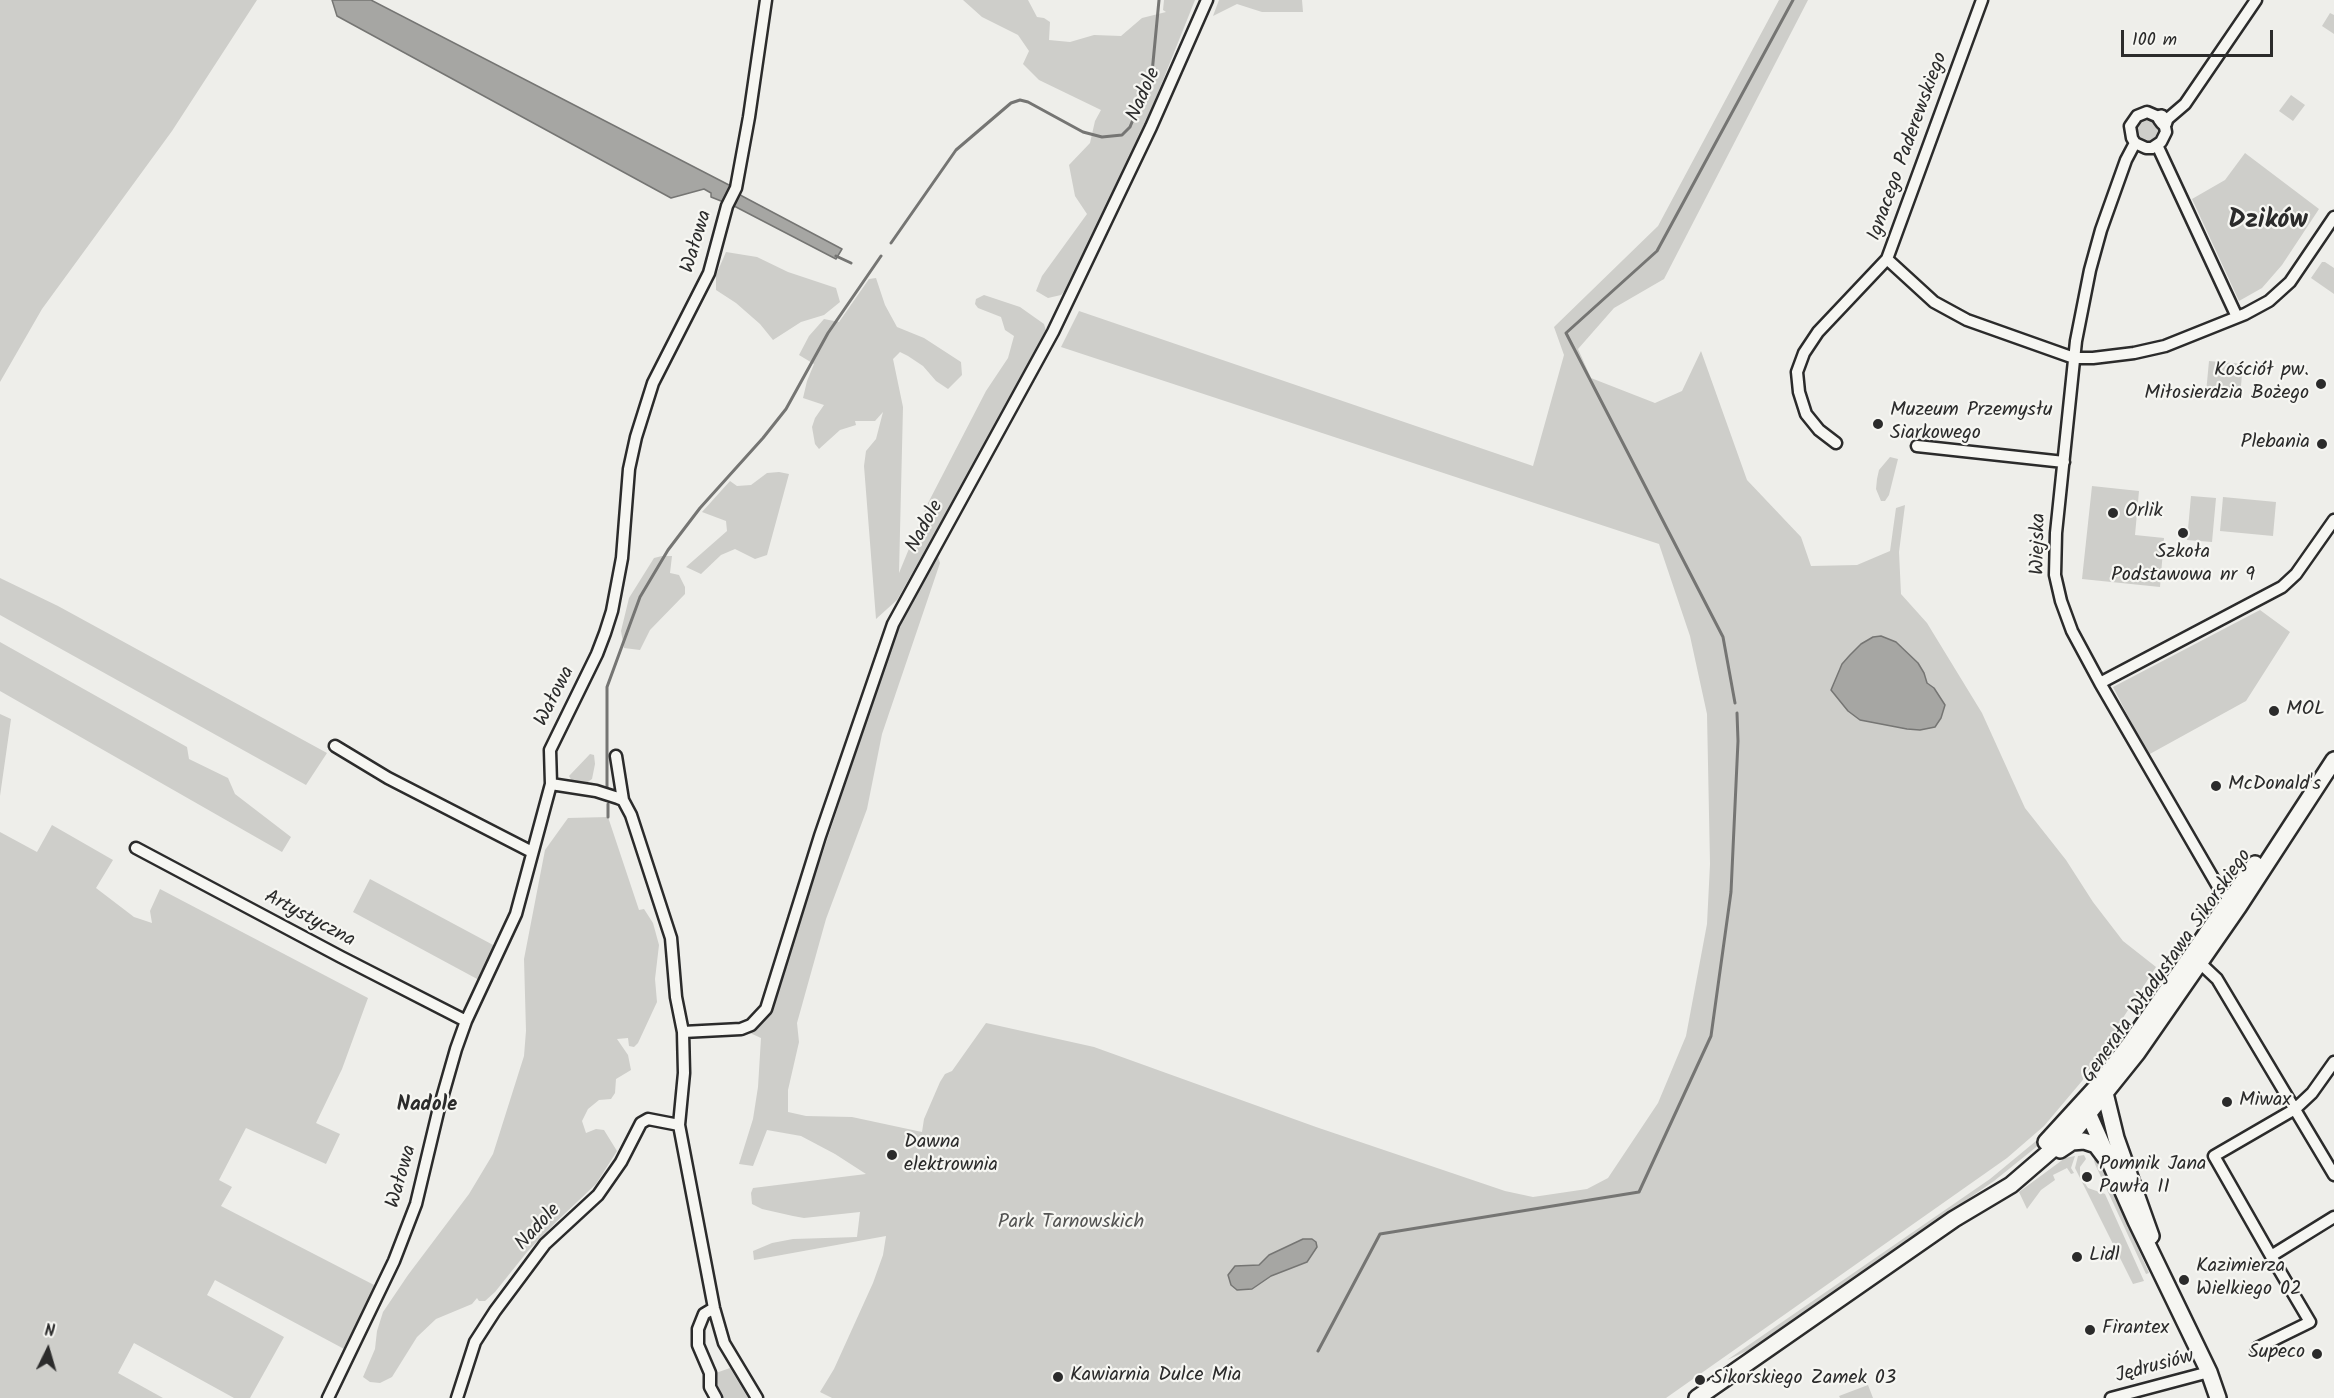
<!DOCTYPE html>
<meta charset="utf-8">
<style>
body{margin:0}
#map{position:relative;width:2334px;height:1398px;overflow:hidden;background:#eeeeea;font-family:Kalam,sans-serif}
canvas{display:block}
.north{position:absolute;left:18px;top:1320px;width:60px;height:60px;-webkit-text-stroke:4px #f6f6f2;paint-order:stroke;rotate:5deg;font-size:16px;font-weight:700;line-height:24px;text-align:center;color:#2b2b2b}
.north::after{content:'';display:block;margin:auto;width:21px;height:27px;background:#2b2b2b;clip-path:polygon(50% 0,100% 100%,50% 72%,0 100%)}
.scale{position:absolute;left:2121px;top:30px;width:152px;height:27px;box-sizing:border-box;border:3px solid #2b2b2b;border-top:0;padding-left:8px;font-size:18px;line-height:21px;white-space:nowrap;color:#2b2b2b;-webkit-text-stroke:4px #f6f6f2;paint-order:stroke}
</style>
<div id="map">
<canvas width="2334" height="1398"></canvas>
<div class="north">N</div>
<div class="scale">100 m</div>
</div>
<script>
const ctx = document.querySelector('canvas').getContext('2d');
ctx.lineJoin = 'round';
function paint(path, color) { ctx.fillStyle = color; ctx.fill(path, 'evenodd'); }
const shape = rows => new Path2D(rows.map(r => 'M' + r).join(''));
function strokePath(path, color, width, dash) { ctx.strokeStyle = color; ctx.lineWidth = width; ctx.lineCap = dash ? 'butt' : 'round'; ctx.setLineDash(dash || []); ctx.stroke(path); }
function write(font, color, halo, rows, align = 'center') {
  ctx.font = font + ' Kalam,sans-serif'; ctx.lineWidth = 4.5; ctx.setLineDash([]); ctx.textBaseline = 'middle'; ctx.strokeStyle = halo; ctx.fillStyle = color; for (const [text, x, y, turn = 0] of rows) {
    ctx.save(); ctx.translate(x, y); ctx.rotate((+turn || 0) * Math.PI / 180); ctx.textAlign = isNaN(turn) ? turn : align; if (halo) ctx.strokeText(text, 0, 0); ctx.fillText(text, 0, 0); ctx.restore();
  }
}
const green = shape([
 [0,0,257,0,172,131,42,309,0,382],
 [963,0,1028,0,1037,17,1044,18,1050,22,1049,40,1070,42,1094,35,1121,36,1142,18,1166,12,1163,10,1164,0,1195,0,1141,135,1073,282,1061,295,1048,298,1036,291,1042,276,1087,214,1075,196,1069,165,1090,143,1095,121,1101,110,1039,80,1023,64,1029,51,1018,35,982,17],
 [1219,0,1302,0,1303,12,1262,12,1237,4,1213,16],
 [1779,0,1808,0,1664,279,1614,308,1578,349,1591,378,1655,403,1682,391,1701,351,1747,480,1801,537,1811,566,1857,565,1890,551,1896,508,1905,505,1899,552,1901,594,1927,623,1982,713,2025,808,2066,860,2093,902,2123,941,2156,967,2082,1081,2044,1126,2007,1158,1666,1398,832,1398,820,1392,834,1369,873,1283,883,1255,886,1236,754,1260,753,1251,772,1243,793,1239,857,1237,860,1212,804,1218,793,1216,762,1209,752,1204,751,1193,753,1188,866,1174,835,1154,801,1136,767,1130,753,1166,739,1164,753,1119,758,1087,761,1038,750,1033,764,1019,778,987,870,711,890,642,897,624,932,562,938,557,940,563,882,734,867,809,826,919,797,1023,799,1042,788,1090,788,1112,806,1116,852,1117,922,1132,924,1119,940,1082,945,1074,952,1071,986,1023,1094,1047,1316,1127,1505,1191,1533,1197,1587,1189,1608,1178,1658,1103,1686,1036,1707,924,1710,864,1707,714,1690,636,1659,544,1061,347,1079,311,1533,466,1564,355,1554,327,1658,226],
 [1873,637,1902,647,1918,663,1924,673,1927,683,1934,688,1935,727,1920,730,1907,729,1860,720,1831,690,1842,664,1861,644],
 [2330,13,2334,15,2334,34,2322,26],
 [2291,95,2305,105,2293,121,2279,111],
 '2135 130a12 12 0 1 1 24 0a12 12 0 1 1-24 0Z',
 [2245,153,2319,209,2282,265,2262,288,2239,301,2192,199,2225,180],
 [726,252,757,257,788,272,836,288,840,302,824,315,801,322,773,340,760,324,736,303,716,290,716,275],
 [2322,262,2325,262,2334,268,2334,294,2311,278],
 [876,278,885,305,897,327,924,338,961,362,962,375,948,389,936,381,923,366,908,356,900,352,893,359,903,407,899,573,927,505,986,391,1008,358,1014,336,1005,330,1001,317,978,308,975,304,976,299,984,295,1020,307,1044,324,1047,334,897,600,876,619,864,466,866,451,876,439,883,412,875,421,855,421,856,425,840,430,819,449,815,444,812,427,815,418,824,405,803,398,807,381,814,364,799,355,809,336,824,319,839,322,869,279],
 [2209,361,2243,364,2240,396,2206,393],
 [1890,457,1898,459,1889,495,1885,501,1881,501,1876,489,1877,479,1879,470],
 [779,472,789,474,767,555,755,559,735,549,721,555,701,574,686,567,727,531,726,521,702,512,730,481,737,486,751,485,767,473],
 [2092,486,2139,491,2135,535,2164,538,2160,587,2082,579],
 [2191,496,2216,498,2212,542,2187,540],
 [2223,497,2276,502,2273,536,2220,531],
 [662,556,672,556,670,573,679,575,685,587,685,594,650,630,640,650,624,648,621,631,629,598,654,558],
 [0,578,58,606,327,753,306,785,0,615],
 [2260,610,2290,632,2246,701,2148,755,2113,687],
 [0,642,187,747,189,759,228,778,235,794,291,837,282,852,0,691],
 [0,714,11,719,0,796],
 [590,754,594,755,595,764,592,779,585,784,572,781,569,776],
 [608,817,639,910,644,909,653,923,659,945,655,979,657,1002,638,1043,634,1047,629,1046,628,1038,617,1039,628,1055,631,1070,616,1079,615,1093,611,1099,599,1100,588,1109,582,1121,586,1133,596,1129,604,1130,617,1151,596,1184,557,1221,527,1252,495,1292,485,1301,479,1301,477,1298,472,1304,436,1319,417,1337,392,1377,380,1383,370,1382,363,1377,375,1349,377,1331,383,1312,408,1275,469,1194,493,1154,524,1056,526,1031,524,959,545,850,568,818],
 [52,825,113,860,96,888,134,917,152,923,150,911,160,889,368,998,342,1069,316,1123,340,1134,326,1164,246,1128,219,1180,232,1187,221,1206,376,1286,346,1350,215,1280,207,1295,284,1337,250,1398,234,1398,134,1343,118,1373,163,1398,0,1398,0,832,37,852],
 [370,879,495,946,479,980,353,912],
 [2042,1136,2045,1138,2035,1148,1994,1181,1749,1350,1727,1360,1990,1179],
 [2084,1155,2086,1159,2080,1167,2080,1176,2088,1188,2105,1194,2144,1281,2133,1284,2075,1168,2078,1156],
 [2098,1155,2123,1206,2131,1233,2149,1273,2146,1274,2095,1164,2094,1160],
 [2075,1156,2071,1168,2074,1173,2071,1174,2067,1168,2053,1175,2055,1180,2041,1190,2027,1209,2019,1192,2065,1158],
 [730,1368,748,1398,722,1398,713,1374],
 [1868,1385,1873,1398,1840,1398,1839,1396]
]);
const water = shape([
 [332,0,371,0,729,185,742,196,842,249,836,259,736,207,711,197,711,193,704,189,671,198,337,16,332,0],
 [1881,636,1896,642,1918,663,1924,673,1927,683,1934,688,1945,705,1941,718,1935,727,1920,730,1907,729,1860,720,1848,711,1831,690,1842,664,1850,655,1861,644,1873,637,1881,636],
 [1303,1239,1312,1239,1316,1242,1317,1247,1307,1262,1271,1276,1252,1289,1237,1290,1231,1285,1228,1275,1235,1266,1259,1265,1269,1255,1303,1239]
]);
const stream = shape([
 [891,243,956,150,1011,103,1020,100,1028,102,1083,132,1102,137,1122,135,1130,127,1152,73,1159,0],
 [836,256,851,263],
 [1735,703,1723,637,1566,333,1657,251,1793,0],
 [607,787,607,687,640,597,668,550,700,508,763,438,786,409,828,333,881,256],
 [608,804,608,817],
 [1318,1351,1380,1234,1639,1192,1711,1036,1731,892,1738,741,1737,713]
]);
const street = shape([
 [2161,118,2147,112,2137,116,2130,126,2132,138,2135,143,2146,148,2152,148,2161,142,2166,132,2164,122,2185,104,2256,0],
 [2135,143,2126,160,2101,230,2090,270,2076,341,2056,533,2055,575,2061,601,2072,631,2100,683,2220,890,2234,902],
 [2157,145,2237,317],
 [1887,259,1934,302,1967,320,2074,358,2093,358,2134,353,2165,346,2245,314,2269,301,2290,282,2334,217],
 [1836,443,1819,430,1806,414,1799,392,1797,372,1804,353,1818,332,1887,259,1982,0],
 [1917,446,2064,462],
 [2100,683,2282,587,2296,574,2334,520],
 [335,746,388,778,532,852],
 [616,756,623,800],
 [551,784,596,791,618,798,623,800,631,815,671,938,676,997,683,1032,684,1073,679,1125,714,1308,724,1343,757,1398],
 [136,848,341,957,466,1021],
 [2199,962,2217,979,2334,1175],
 [683,1032,741,1029,751,1025,766,1009,820,836,893,624,1053,332,1151,127,1207,0],
 [2334,1062,2312,1093,2295,1109,2214,1156,2271,1256,2334,1217],
 [714,1308,704,1314,698,1329,698,1345,710,1373,710,1387,716,1398],
 [2257,1348,2310,1322,2271,1256],
 [328,1398,394,1261,416,1204,438,1112,456,1049,466,1021,516,914,551,784,550,750,597,654,605,633,612,611,622,558,629,469,636,437,653,383,709,273,727,206,736,188,749,117,766,0],
 [457,1398,475,1342,495,1311,545,1244,598,1195,621,1162,641,1123,648,1119,679,1125],
 [2111,1398,2209,1372]
]);
const secondary = shape([
 [2161,118,2164,122],
 [2105,1093,2116,1138,2151,1236],
 [2085,1106,2136,1221,2209,1372,2218,1398],
 [2046,1142,2100,1083,2129,1045,2255,864],
 [2060,1150,2072,1142,2084,1141,2096,1145,2105,1157],
 [1697,1398,1954,1219,2011,1185,2076,1129,2137,1053,2239,906,2334,760]
]);
const markers = [
 [2321,384,6,"#2b2b2b"],
 [1878,424,6,"#2b2b2b"],
 [2322,444,6,"#2b2b2b"],
 [2113,513,6,"#2b2b2b"],
 [2183,533,6,"#2b2b2b"],
 [2274,711,6,"#2b2b2b"],
 [2216,786,6,"#2b2b2b"],
 [2227,1102,6,"#2b2b2b"],
 [892,1155,6,"#2b2b2b"],
 [2087,1177,6,"#2b2b2b"],
 [2077,1257,6,"#2b2b2b"],
 [2184,1280,6,"#2b2b2b"],
 [2090,1330,6,"#2b2b2b"],
 [2317,1354,6,"#2b2b2b"],
 [1058,1377,6,"#2b2b2b"],
 [1700,1380,6,"#2b2b2b"]
];
const streetNames = [
 ["Nadole",1145,95,-66],
 ["Ignacego Paderewskiego",1909,147,-70],
 ["Wałowa",698,242,-73],
 ["Nadole",926,527,-61],
 ["Wiejska",2040,544,-89],
 ["Wałowa",556,697,-63],
 ["Artystyczna",309,920,28],
 ["Generała Władysława Sikorskiego",2168,967,-55],
 ["Wałowa",403,1177,-74],
 ["Nadole",539,1228,-47],
 ["Jędrusiów",2155,1368,-15]
];
const poiNames = [
 ["Kościół pw.",2309,372,"right"],
 ["Miłosierdzia Bożego",2309,395,"right"],
 ["Muzeum Przemysłu",1890,412],
 ["Siarkowego",1890,435],
 ["Plebania",2310,444,"right"],
 ["Orlik",2125,513],
 ["Szkoła",2183,554,"center"],
 ["Podstawowa nr 9",2183,577,"center"],
 ["MOL",2286,711],
 ["McDonald's",2228,786],
 ["Miwax",2239,1102],
 ["Dawna",904,1144],
 ["elektrownia",904,1167],
 ["Pomnik Jana",2099,1166],
 ["Pawła II",2099,1189],
 ["Lidl",2089,1257],
 ["Kazimierza",2196,1268],
 ["Wielkiego 02",2196,1291],
 ["Firantex",2102,1330],
 ["Supeco",2305,1354,"right"],
 ["Kawiarnia Dulce Mia",1070,1377],
 ["Sikorskiego Zamek 03",1712,1380]
];
const parkNames = [
 ["Park Tarnowskich",1071,1224]
];
const neighbourhoodNames = [
 ["Nadole",427,1106]
];
const districtNames = [
 ["Dzików",2268,223]
];
paint(green, '#cececa');
paint(water, '#a6a6a3');
strokePath(water, '#757573', 1.5);
strokePath(stream, '#757573', 3);
strokePath(street, '#2b2b2b', 15);
strokePath(secondary, '#2b2b2b', 20);
strokePath(street, '#f6f6f2', 10);
strokePath(secondary, '#f6f6f2', 15);
for (const [x, y, r, color] of markers) { const dot = new Path2D(); dot.arc(x, y, r, 0, 2 * Math.PI); ctx.fillStyle = color; ctx.fill(dot); strokePath(dot, '#f6f6f2', 2); }
write('20px', '#2b2b2b', '#f6f6f2', streetNames);
write('20px', '#2b2b2b', '#f6f6f2', poiNames, 'left');
write('20px', '#545453', '#f6f6f2', parkNames);
write('bold 21px', '#2b2b2b', '#f6f6f2', neighbourhoodNames);
write('bold 26px', '#2b2b2b', '#f6f6f2', districtNames);
</script>
